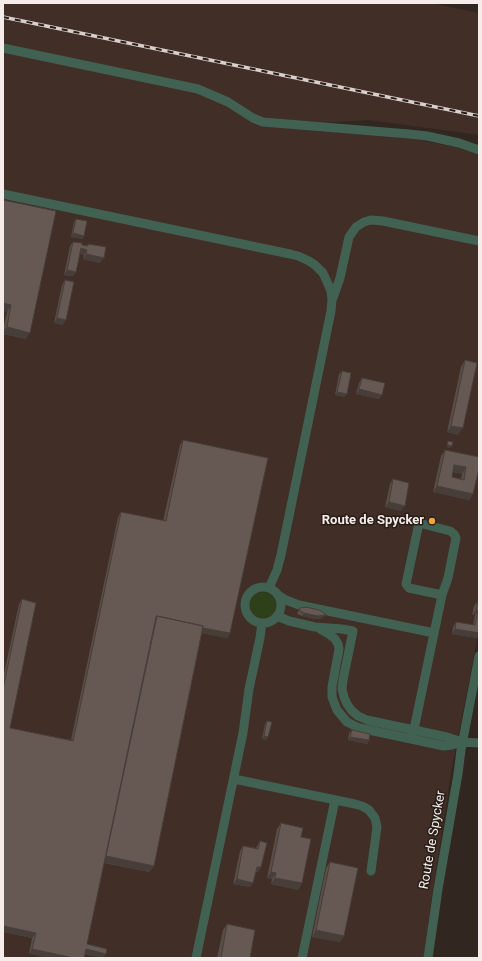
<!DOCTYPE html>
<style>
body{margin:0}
#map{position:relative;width:482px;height:961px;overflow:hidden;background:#322621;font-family:Roboto,sans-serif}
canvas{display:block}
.frame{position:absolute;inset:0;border:4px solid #f6edea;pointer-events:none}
</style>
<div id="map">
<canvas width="482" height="961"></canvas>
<div class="frame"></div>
</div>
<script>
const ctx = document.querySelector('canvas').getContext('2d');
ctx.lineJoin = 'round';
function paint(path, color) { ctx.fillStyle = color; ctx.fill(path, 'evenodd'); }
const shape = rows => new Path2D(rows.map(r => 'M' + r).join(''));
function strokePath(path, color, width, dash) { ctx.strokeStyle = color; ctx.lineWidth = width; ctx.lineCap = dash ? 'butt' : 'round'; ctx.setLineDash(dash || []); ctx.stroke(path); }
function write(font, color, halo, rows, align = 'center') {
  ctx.font = font + ' Roboto,sans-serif'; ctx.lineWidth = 3; ctx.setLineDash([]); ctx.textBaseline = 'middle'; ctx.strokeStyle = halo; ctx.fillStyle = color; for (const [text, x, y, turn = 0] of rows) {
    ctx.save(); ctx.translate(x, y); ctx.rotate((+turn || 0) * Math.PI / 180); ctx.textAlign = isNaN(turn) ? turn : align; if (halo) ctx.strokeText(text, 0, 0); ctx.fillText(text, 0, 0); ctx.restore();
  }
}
const built = shape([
 [3,3,431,3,479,13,479,135,369,120,263,126,407,138,456,147,479,155,479,630,451,773,431,903,424,958,3,958]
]);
const green = shape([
 '250 605a13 13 0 1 1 26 0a13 13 0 1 1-26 0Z'
]);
const minor = shape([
 [3,48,198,89,228,102,253,118,263,122,409,134,427,136,459,143,479,150],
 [3,194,290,254,298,256,309,261,315,265,323,273,328,284,331,291,332,300,331,311,281,555,277,570,269,588],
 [333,298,340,278,349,237,356,227,364,222,371,220,383,221,479,241],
 '245 605a18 18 0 1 1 36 0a18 18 0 1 1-36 0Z',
 [278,595,286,600,299,605,434,633],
 [277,616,289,621,315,627,342,629,353,631,343,680,342,689,344,697,347,704,352,711,358,716,367,720,447,737,462,742,479,743],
 [320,629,329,634,335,639,338,644,339,649,332,687,332,697,337,710,347,722,357,727,364,729,444,746,452,745,462,742],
 [412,739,442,595,448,578,456,538,454,534,450,531,419,523,406,584,409,588,442,595],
 [234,779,355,804,362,806,369,810,375,818,377,827,371,871],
 [196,958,243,733,249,689,260,638,262,623],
 [302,958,335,800],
 [428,958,438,889,458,774,461,750,479,656]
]);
const rail = shape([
 [3,17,479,116]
]);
const wall = shape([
 [3,200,26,339,3,334,3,330,7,312],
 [76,219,84,236,82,239,71,237,74,222],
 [73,242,82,245,87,246,88,244,100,263,83,259,84,255,80,254,76,272,73,276,64,275,70,246],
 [65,280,63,325,54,323,62,285],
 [465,360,458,435,447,432,461,367],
 [342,371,345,397,335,395,339,374],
 [362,378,382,395,379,399,356,394,359,383],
 [183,440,230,633,227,638,202,633,154,866,149,872,104,863,84,955,29,954,32,938,3,932,3,678,19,604,22,599,10,728,71,740,118,517,121,512,163,521,180,445],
 [445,450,479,457,473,494,469,500,433,492,441,456],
 [453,472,462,474,461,479,452,477],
 [393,479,401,511,385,507,390,484],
 [478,601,479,601,477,638,452,634,453,627,456,622,473,625,475,615,472,615,474,606],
 [300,608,323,618,316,619,302,616,297,614],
 [267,721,266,740,262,739,265,724],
 [352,730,369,740,367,744,348,740,349,733],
 [281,823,301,837,302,883,298,890,271,884,272,879,267,878,277,829],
 [260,841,261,867,258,872,256,872,250,887,233,884,240,851,243,846,256,848,257,846],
 [330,862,344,936,340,942,312,937,326,868],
 [227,924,250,958,217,958,223,930]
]);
const shadedWall = shape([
 [73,233,84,236,82,239,71,237],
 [81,248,87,250,84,255,78,253],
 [86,254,104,258,100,263,83,259],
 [67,270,76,272,73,276,64,275],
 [3,303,11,305,7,312,3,311],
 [57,318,66,320,63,325,54,323],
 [7,327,30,333,26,339,3,334,3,332],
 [359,389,382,395,379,399,356,394],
 [337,392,347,394,345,397,335,395],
 [451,426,463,428,458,435,447,432],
 [447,445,452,446,451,448,446,447],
 [454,465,466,467,462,474,450,471],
 [437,486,473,494,469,500,433,492],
 [389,502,405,506,401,511,385,507],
 [476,610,478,611,475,615,472,615],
 [304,613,325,615,323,618,316,619,302,616],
 [156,618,230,633,227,638,155,623],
 [455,629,479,633,479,635,477,638,452,634],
 [264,736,268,737,266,740,262,739],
 [350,737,369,740,367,744,348,740],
 [106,856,154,866,149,872,102,862],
 [257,867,261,867,258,872,254,871],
 [271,872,276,873,272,879,267,878],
 [275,878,302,883,298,890,271,884],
 [237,879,253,883,250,887,233,884],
 [3,926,36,933,32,938,3,932],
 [316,930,344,936,340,942,312,937],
 [32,949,74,958,48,958,29,954],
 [86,949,106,954,103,958,82,954]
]);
const building = shape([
 [3,200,56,211,30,333,7,327,11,305,3,303,3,200],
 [76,219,87,221,84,236,73,233,76,219],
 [73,242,82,243,82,245,88,246,88,244,106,247,104,258,86,254,87,250,81,248,76,272,67,270,73,242],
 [65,280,74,282,66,320,57,318,65,280],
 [465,360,477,363,463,428,451,426,465,360],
 [342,371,351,373,347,394,337,392,342,371],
 [362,378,385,383,382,395,359,389,362,378],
 [183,440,268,458,230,633,203,628,203,626,157,616,156,617,87,944,107,949,106,954,86,949,84,958,74,958,32,949,36,933,3,926,3,689,22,599,36,603,10,728,73,741,121,512,166,521,183,440],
 [448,441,453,442,452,446,447,445,448,441],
 [445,450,479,457,479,468,473,494,437,486,445,450],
 [454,465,466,467,464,480,452,477,454,465],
 [393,479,409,483,405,506,389,502,393,479],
 [478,601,479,601,479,633,455,629,456,622,475,625,478,611,476,610,478,601],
 [306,607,319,610,326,614,325,615,318,616,304,613,299,610,300,608,306,607],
 [157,616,203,626,154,866,106,856,157,616],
 [267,721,272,722,268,737,264,736,267,721],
 [352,730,370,734,369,740,350,737,352,730],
 [281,823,303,828,301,837,311,839,302,883,275,878,276,873,271,872,281,823],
 [260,841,267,843,261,867,257,867,253,883,237,879,243,846,258,849,260,841],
 [330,862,358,868,344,936,316,930,330,862],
 [227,924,255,930,250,958,221,958,227,924]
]);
const markers = [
 [432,521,4,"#efa73d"]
];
const poiNames = [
 ["Route de Spycker",424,521]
];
const streetNames = [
 ["Route de Spycker",433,840,-80]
];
paint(built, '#402e27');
paint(green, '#2d4019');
strokePath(minor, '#416152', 9);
strokePath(rail, '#d9d0cc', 3.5);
strokePath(rail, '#281d18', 2, [6]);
paint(wall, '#584d47');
paint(shadedWall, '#473e3a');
paint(building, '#665953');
strokePath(building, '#473e3a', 1);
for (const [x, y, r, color] of markers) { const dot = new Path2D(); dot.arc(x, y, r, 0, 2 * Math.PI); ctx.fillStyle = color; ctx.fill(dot); strokePath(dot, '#281d18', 1.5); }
write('bold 13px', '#f6edea', '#281d18', poiNames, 'right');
write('13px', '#f6edea', '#281d18', streetNames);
</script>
